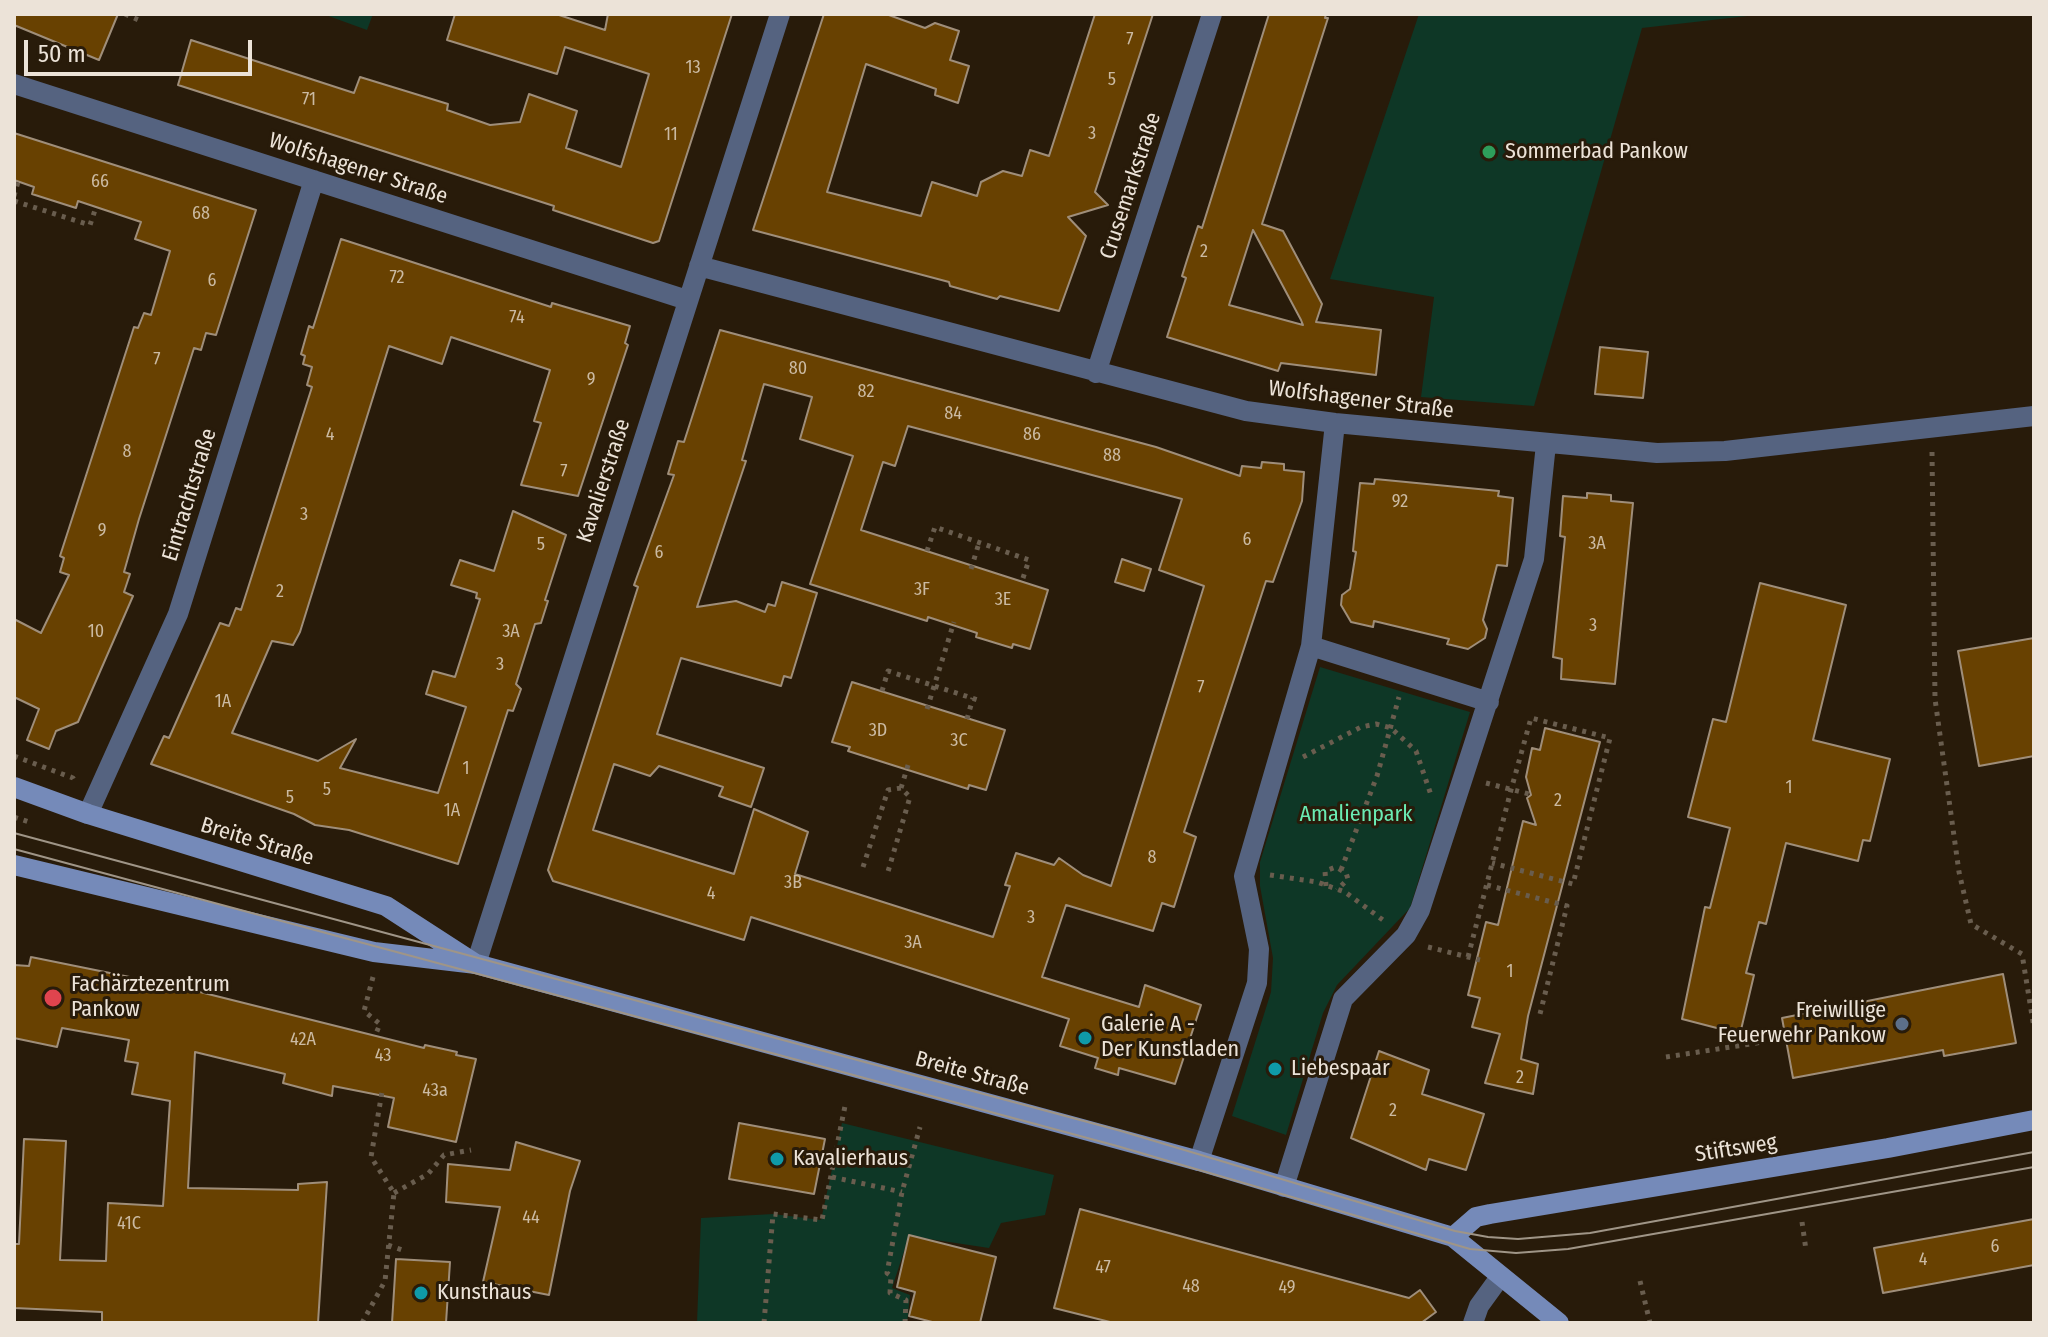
<!DOCTYPE html>
<meta charset="utf-8">
<style>
body{margin:0}
#map{position:relative;width:2048px;height:1337px;overflow:hidden;background:#281b0a;font-family:"Fira Sans Condensed",sans-serif}
canvas{display:block}
.frame{position:absolute;inset:0;border:16px solid #ece3d8;pointer-events:none}
.scale{position:absolute;left:24px;top:40px;width:228px;height:36px;box-sizing:border-box;border:4px solid #ece3d8;border-top:0;padding-left:10px;font-size:24px;line-height:28px;white-space:nowrap;color:#ece3d8;-webkit-text-stroke:6px #281b0a;paint-order:stroke}
</style>
<div id="map">
<canvas width="2048" height="1337"></canvas>
<div class="frame"></div>
<div class="scale">50 m</div>
</div>
<script>
const ctx = document.querySelector('canvas').getContext('2d');
ctx.lineJoin = 'round';
function paint(path, color) { ctx.fillStyle = color; ctx.fill(path, 'evenodd'); }
const shape = rows => new Path2D(rows.map(r => 'M' + r).join(''));
function strokePath(path, color, width, dash) { ctx.strokeStyle = color; ctx.lineWidth = width; ctx.lineCap = dash ? 'butt' : 'round'; ctx.setLineDash(dash || []); ctx.stroke(path); }
function write(font, color, halo, rows, align = 'center') {
  ctx.font = font + ' "Fira Sans Condensed",sans-serif'; ctx.lineWidth = 6; ctx.setLineDash([]); ctx.textBaseline = 'middle'; ctx.strokeStyle = halo; ctx.fillStyle = color; for (const [text, x, y, turn = 0] of rows) {
    ctx.save(); ctx.translate(x, y); ctx.rotate((+turn || 0) * Math.PI / 180); ctx.textAlign = isNaN(turn) ? turn : align; if (halo) ctx.strokeText(text, 0, 0); ctx.fillText(text, 0, 0); ctx.restore();
  }
}
const green = shape([
 [323,14,373,14,367,30],
 [1419,14,1765,14,1642,28,1534,406,1421,397,1434,297,1330,279],
 [1320,667,1470,712,1410,908,1337,985,1323,1013,1286,1135,1232,1116,1271,992,1273,958,1260,886,1260,862],
 [842,1123,1054,1175,1045,1215,1001,1223,989,1248,909,1236,892,1288,910,1295,907,1323,697,1323,701,1218,773,1214,821,1220]
]);
const building = shape([
 [14,14,118,14,99,60,14,25,14,14],
 [455,14,556,14,605,30,608,14,732,14,659,241,653,243,553,210,554,206,178,85,191,40,354,93,360,77,448,104,447,110,490,125,520,122,529,94,577,111,566,148,621,167,649,74,565,47,557,74,447,40,455,14],
 [824,14,886,14,925,28,935,23,959,31,950,60,969,66,958,103,935,95,936,89,866,64,827,192,921,216,932,182,977,196,981,182,1003,171,1022,176,1030,150,1049,156,1095,14,1153,14,1095,192,1108,205,1068,217,1086,236,1059,311,1000,296,997,299,950,286,949,282,753,230,824,14],
 [1269,14,1326,14,1325,18,1328,18,1262,224,1283,231,1322,304,1316,322,1381,330,1376,375,1281,363,1278,371,1167,337,1186,278,1182,276,1187,260,1198,226,1202,228,1269,14],
 [1253,230,1301,320,1303,325,1229,305,1253,230],
 [14,133,256,210,216,335,206,333,201,350,194,348,139,519,124,572,130,574,124,592,133,596,78,722,56,731,49,749,27,740,39,709,14,697,14,619,41,633,69,575,60,572,64,558,60,556,134,327,138,328,144,313,151,315,170,251,135,239,141,222,78,201,76,208,32,194,34,187,14,180,14,133],
 [341,239,551,307,552,303,630,326,625,343,628,345,578,496,521,485,541,423,534,421,550,370,451,337,442,364,389,346,300,632,293,645,272,641,232,733,318,761,356,739,340,768,438,793,466,707,426,694,433,671,455,677,480,599,476,598,477,593,451,585,460,560,494,571,513,511,566,535,545,600,548,601,541,623,535,624,516,684,521,689,513,711,508,710,458,864,349,830,315,825,294,814,151,764,164,736,169,738,220,623,229,626,236,608,241,610,312,387,307,385,312,367,303,364,305,356,301,354,309,326,313,328,341,239],
 [720,330,1156,447,1240,476,1242,466,1261,468,1262,462,1284,464,1284,470,1304,472,1302,501,1273,582,1266,581,1184,832,1196,837,1174,907,1162,903,1153,931,1066,905,1042,977,1139,1007,1145,985,1201,1005,1175,1084,1119,1068,1118,1075,1095,1068,1098,1058,1060,1046,1069,1019,751,917,744,940,553,881,548,870,638,587,634,585,674,475,668,474,678,441,684,442,720,330],
 [764,384,812,397,800,439,853,456,810,584,927,621,928,617,977,633,976,637,1012,648,1013,644,1030,649,1048,590,861,530,883,462,895,466,908,426,1182,499,1159,570,1204,586,1111,886,1083,875,1059,858,1054,865,1016,853,1005,885,1010,886,993,937,795,874,808,832,754,809,734,874,593,830,614,764,650,776,659,766,723,787,719,796,751,807,764,768,657,734,681,658,781,686,784,676,791,678,817,593,782,582,775,606,768,604,765,612,736,601,697,607,746,461,742,460,764,384],
 [1600,347,1648,352,1643,398,1595,394,1600,347],
 [1375,479,1499,491,1498,496,1513,498,1507,566,1497,565,1483,620,1487,629,1485,638,1468,649,1447,644,1449,639,1374,621,1373,627,1351,622,1341,605,1342,595,1350,589,1356,552,1353,551,1360,483,1374,484,1375,479],
 [1587,493,1611,495,1611,501,1633,503,1615,684,1561,679,1562,659,1553,657,1565,537,1560,536,1563,496,1587,498,1587,493],
 [1122,559,1151,569,1144,591,1115,582,1122,559],
 [1760,583,1846,605,1813,740,1890,759,1870,841,1863,840,1858,861,1786,843,1766,924,1759,922,1746,973,1754,975,1740,1034,1682,1019,1705,907,1710,908,1730,828,1688,817,1713,719,1726,722,1760,583],
 [2034,638,2034,756,1979,766,1958,651,2034,638],
 [852,682,1005,730,986,790,969,785,968,789,848,751,850,747,832,742,852,682],
 [1545,728,1600,742,1528,1016,1521,1059,1538,1064,1533,1094,1485,1083,1500,1034,1472,1027,1480,998,1468,995,1486,922,1498,925,1523,821,1536,825,1527,798,1531,795,1526,777,1532,748,1540,750,1545,728],
 [31,957,184,988,424,1048,425,1045,457,1052,456,1055,476,1059,456,1142,388,1127,394,1098,333,1086,332,1096,283,1083,285,1074,195,1052,188,1188,298,1190,298,1184,327,1182,318,1323,102,1323,102,1312,14,1308,15,1244,19,1244,24,1139,66,1141,60,1260,106,1261,108,1203,163,1206,170,1101,132,1094,138,1063,125,1061,129,1040,62,1028,57,1047,14,1038,14,965,29,966,31,957],
 [2003,974,2016,1043,1944,1056,1943,1050,1793,1078,1782,1018,2003,974],
 [1379,1051,1429,1070,1422,1094,1484,1114,1466,1170,1429,1159,1426,1170,1351,1138,1379,1051],
 [739,1123,825,1139,814,1194,729,1179,739,1123],
 [516,1142,580,1161,570,1191,549,1295,483,1282,500,1207,446,1202,448,1164,510,1170,516,1142],
 [1080,1209,1409,1298,1420,1290,1436,1312,1421,1323,1114,1323,1054,1308,1080,1209],
 [2034,1219,2034,1265,1883,1293,1874,1248,2034,1219],
 [909,1235,996,1257,980,1323,936,1323,909,1316,915,1292,897,1287,909,1235],
 [396,1259,450,1262,446,1323,392,1323,396,1259]
]);
const path = shape([
 [125,14,141,21],
 [14,196,18,182],
 [14,201,90,225,96,207],
 [1932,452,1935,699,1959,872,1971,924,2022,954,2034,1028],
 [927,551,935,527,1029,560,1022,581],
 [971,569,979,543],
 [882,691,888,671,978,700],
 [927,709,954,622],
 [967,719,973,698],
 [14,756,73,778,76,784],
 [1303,757,1361,727,1376,724,1391,728,1416,751,1431,795],
 [1486,783,1529,794],
 [901,788,909,762],
 [14,817,32,823],
 [863,867,888,790,901,788,910,797,887,875],
 [1341,870,1377,776,1399,697],
 [1270,875,1317,882,1345,892,1387,923],
 [1487,885,1567,906,1540,1014],
 [1326,886,1325,871,1336,867,1346,873,1348,879,1337,890],
 [1428,947,1480,960],
 [1468,957,1511,790,1531,718,1610,738,1573,884,1492,863],
 [373,977,364,1011,380,1024,375,1036],
 [1666,1057,1763,1042],
 [832,1177,902,1192],
 [394,1193,428,1174,444,1155,471,1150],
 [1802,1222,1806,1250],
 [388,1245,405,1251],
 [1640,1281,1650,1323],
 [362,1323,385,1281,394,1193,371,1157,382,1092],
 [764,1323,773,1214,822,1220,845,1106],
 [905,1323,906,1300,890,1293,891,1276,887,1273,902,1192,920,1127]
]);
const street = shape([
 [14,84,687,300],
 [699,266,1246,411,1335,423,1657,453,1725,451,2034,416],
 [1096,373,1212,14],
 [1311,646,1489,702],
 [88,814,178,614,314,180],
 [476,964,780,14],
 [1199,1161,1257,983,1259,949,1244,876,1311,646,1335,423],
 [1284,1187,1343,999,1406,935,1420,910,1534,559,1546,444],
 [1473,1323,1479,1306,1500,1277]
]);
const secondary = shape([
 [14,787,88,814,386,906,474,963],
 [14,865,374,952,476,964,1199,1161,1453,1237,1559,1323],
 [1453,1237,1476,1217,1490,1214,1888,1148,2034,1120]
]);
const tram = shape([
 [14,833,1121,1131,1455,1231,1488,1237,1518,1239,1590,1233,2034,1152],
 [14,849,1117,1146,1470,1249,1516,1253,1568,1249,2034,1167]
]);
const markers = [
 [1489,152,8,"#2e9e5b"],
 [53,998,10,"#e0444e"],
 [1902,1024,8,"#5c6f8a"],
 [1085,1038,8,"#0f9aa8"],
 [1275,1069,8,"#0f9aa8"],
 [777,1159,8,"#0f9aa8"],
 [421,1293,8,"#0f9aa8"]
];
const numberNames = [
 ["7",1130,40],
 ["13",693,68],
 ["5",1112,80],
 ["71",309,100],
 ["3",1092,134],
 ["11",671,135],
 ["66",100,182],
 ["68",201,214],
 ["2",1204,252],
 ["72",397,278],
 ["6",212,281],
 ["74",517,318],
 ["7",157,360],
 ["80",798,369],
 ["9",591,380],
 ["82",866,392],
 ["84",953,414],
 ["4",330,435],
 ["86",1032,435],
 ["8",127,452],
 ["88",1112,456],
 ["7",564,472],
 ["92",1400,502],
 ["3",304,515],
 ["9",102,531],
 ["6",1247,540],
 ["3A",1597,544],
 ["5",541,545],
 ["6",659,553],
 ["3F",922,590],
 ["2",280,592],
 ["3E",1003,600],
 ["3",1593,626],
 ["10",96,632],
 ["3A",511,632],
 ["3",500,665],
 ["7",1201,688],
 ["1A",223,702],
 ["3D",878,731],
 ["3C",959,741],
 ["1",466,769],
 ["1",1789,788],
 ["5",327,790],
 ["5",290,798],
 ["2",1558,801],
 ["1A",452,811],
 ["8",1152,858],
 ["3B",793,883],
 ["4",711,894],
 ["3",1031,918],
 ["3A",913,943],
 ["1",1510,972],
 ["42A",303,1040],
 ["43",383,1056],
 ["2",1520,1078],
 ["43a",435,1091],
 ["2",1393,1111],
 ["44",531,1218],
 ["41C",129,1224],
 ["6",1995,1247],
 ["4",1923,1260],
 ["47",1103,1268],
 ["48",1191,1287],
 ["49",1287,1288]
];
const poiNames = [
 ["Sommerbad Pankow",1505,152],
 ["Fachärztezentrum",71,985],
 ["Pankow",71,1010],
 ["Freiwillige",1886,1011,"right"],
 ["Feuerwehr Pankow",1886,1036,"right"],
 ["Galerie A -",1101,1025],
 ["Der Kunstladen",1101,1050],
 ["Liebespaar",1291,1069],
 ["Kavalierhaus",793,1159],
 ["Kunsthaus",437,1293]
];
const streetNames = [
 ["Wolfshagener Straße",358,169,18],
 ["Crusemarkstraße",1131,186,-72],
 ["Wolfshagener Straße",1361,400,7],
 ["Kavalierstraße",604,481,-72],
 ["Eintrachtstraße",190,495,-73],
 ["Breite Straße",257,842,17],
 ["Breite Straße",972,1074,15],
 ["Stiftsweg",1736,1149,-9]
];
const parkNames = [
 ["Amalienpark",1356,815]
];
paint(green, '#0e3726');
paint(building, '#684101');
strokePath(building, '#9f8e7a', 2);
strokePath(path, '#695d4e', 5, [4, 6]);
strokePath(street, '#556380', 20);
strokePath(secondary, '#758ab9', 20);
strokePath(tram, '#9f9587', 2);
for (const [x, y, r, color] of markers) { const dot = new Path2D(); dot.arc(x, y, r, 0, 2 * Math.PI); ctx.fillStyle = color; ctx.fill(dot); strokePath(dot, '#281b0a', 3); }
write('18px', '#cbbaa2', null, numberNames);
write('22px', '#ece3d8', '#281b0a', poiNames, 'left');
write('22px', '#ece3d8', '#281b0a', streetNames);
write('22px', '#6aebb3', '#281b0a', parkNames);
</script>
